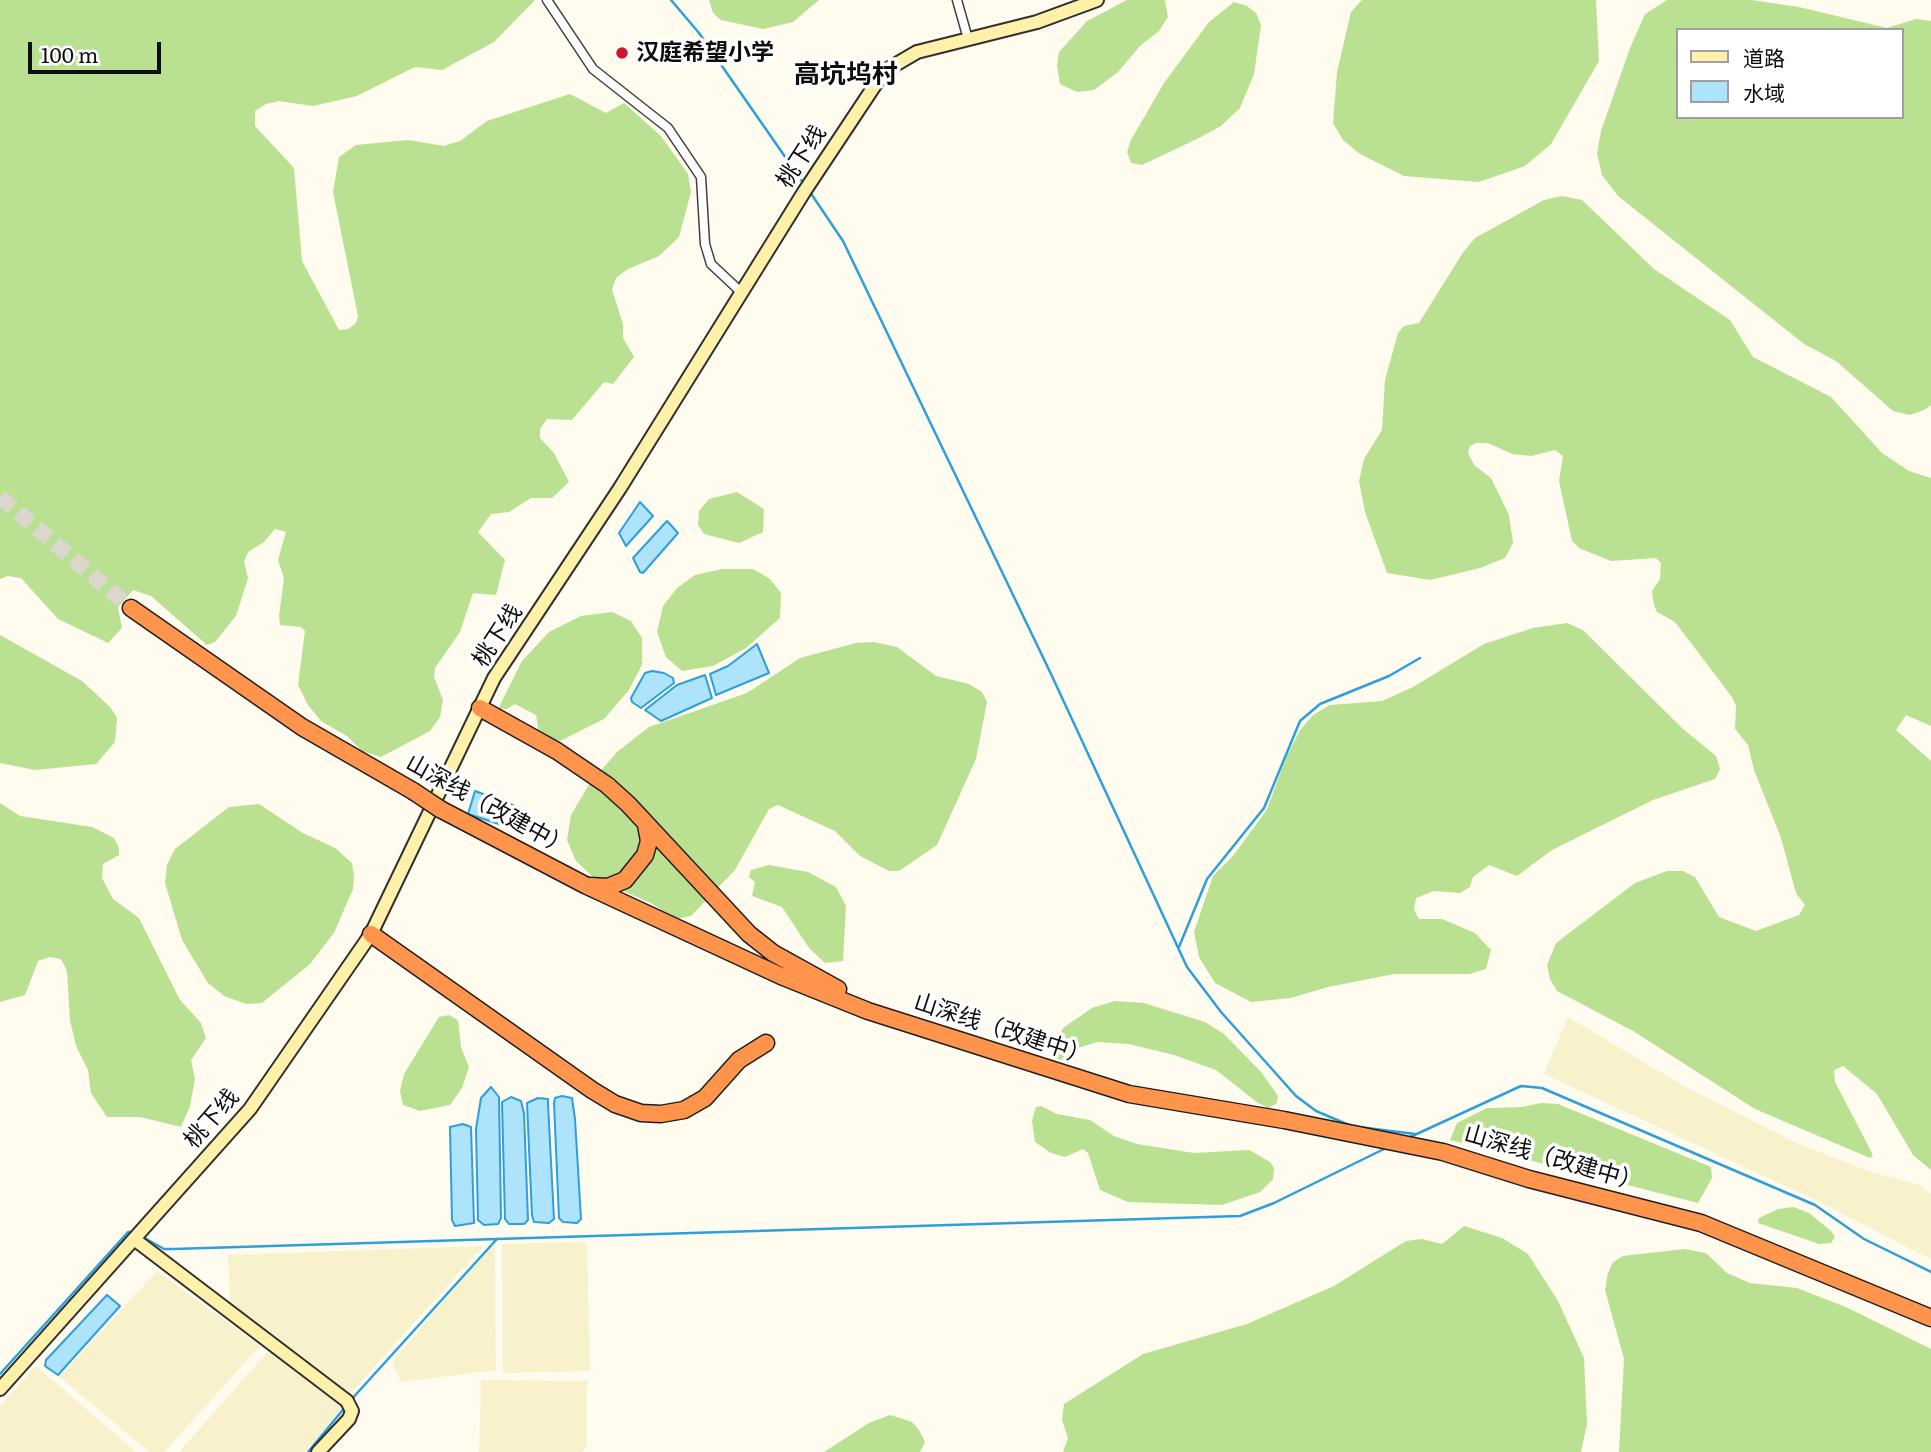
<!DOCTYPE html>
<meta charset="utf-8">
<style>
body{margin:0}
#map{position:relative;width:1931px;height:1452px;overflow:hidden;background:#fffbef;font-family:Literata,"Noto Sans SC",serif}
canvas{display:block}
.legend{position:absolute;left:1676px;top:28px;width:228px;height:91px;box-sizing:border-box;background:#fff;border:2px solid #9f9f9f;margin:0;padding:9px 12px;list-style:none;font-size:21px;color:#0e0e0e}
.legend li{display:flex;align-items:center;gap:14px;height:35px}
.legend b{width:35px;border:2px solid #9f9f9f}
.scale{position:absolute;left:28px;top:42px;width:133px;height:32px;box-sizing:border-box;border:4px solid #0e0e0e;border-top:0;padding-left:9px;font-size:21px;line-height:24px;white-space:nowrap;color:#0e0e0e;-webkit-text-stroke:5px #fff;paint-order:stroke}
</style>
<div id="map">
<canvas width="1931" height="1452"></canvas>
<ul class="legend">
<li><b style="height:9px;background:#fff1aa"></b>道路</li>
<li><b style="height:19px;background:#aee3fc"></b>水域</li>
</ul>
<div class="scale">100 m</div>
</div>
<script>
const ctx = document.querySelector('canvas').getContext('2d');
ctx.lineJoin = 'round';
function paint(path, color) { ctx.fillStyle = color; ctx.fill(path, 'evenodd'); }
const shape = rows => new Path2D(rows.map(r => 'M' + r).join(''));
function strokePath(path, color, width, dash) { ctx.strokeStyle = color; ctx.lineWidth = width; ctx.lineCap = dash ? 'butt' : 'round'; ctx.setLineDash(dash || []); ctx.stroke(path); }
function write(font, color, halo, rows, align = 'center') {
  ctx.font = font + ' Literata,"Noto Sans SC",serif'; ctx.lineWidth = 7; ctx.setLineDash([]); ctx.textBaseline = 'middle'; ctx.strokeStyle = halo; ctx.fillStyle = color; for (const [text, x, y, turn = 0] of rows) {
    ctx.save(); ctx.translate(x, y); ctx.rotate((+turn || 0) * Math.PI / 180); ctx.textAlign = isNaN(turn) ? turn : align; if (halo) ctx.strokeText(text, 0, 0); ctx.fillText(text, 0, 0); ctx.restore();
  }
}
const farmland = shape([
 [1568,1017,1684,1086,1794,1142,1868,1171,1920,1185,1931,1194,1931,1259,1813,1199,1544,1074],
 [587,1242,590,1371,503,1373,502,1244],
 [483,1246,348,1396,230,1306,228,1255],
 [490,1247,495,1248,496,1370,401,1382,392,1362],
 [157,1271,260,1346,164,1452,149,1452,60,1377],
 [272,1347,345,1404,305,1452,179,1452],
 [36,1366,136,1452,0,1452,0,1406],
 [481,1380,587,1381,587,1446,582,1452,479,1452]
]);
const forest = shape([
 [0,0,535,0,494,42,442,70,415,67,357,96,313,106,279,101,266,104,255,111,255,126,294,168,302,261,339,330,348,329,356,323,358,316,333,192,339,157,356,145,408,140,444,146,460,141,487,121,570,94,606,113,624,103,661,136,688,174,691,192,679,237,659,256,628,269,616,278,612,290,623,324,623,338,634,357,613,384,604,382,572,420,547,419,540,429,540,438,554,453,569,482,552,498,531,498,509,512,491,514,478,532,505,560,496,595,473,593,460,632,435,668,434,677,443,700,440,717,430,731,381,757,362,751,347,736,321,721,308,705,298,685,305,631,301,627,280,625,279,616,284,578,278,560,286,532,275,529,264,542,248,552,244,562,248,578,236,616,215,642,207,645,151,596,133,590,118,607,122,628,108,643,58,619,21,578,8,576,0,579],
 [709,0,819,0,793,22,763,29,721,20,713,13],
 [1127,0,1165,0,1168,17,1159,31,1140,46,1118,72,1094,90,1077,92,1060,84,1057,66,1059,52,1087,21],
 [1362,0,1596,0,1599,61,1551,144,1525,166,1479,182,1404,176,1360,154,1343,140,1333,123,1337,72,1351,12],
 [1667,0,1751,0,1799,7,1887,28,1916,19,1931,21,1931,405,1924,410,1910,415,1893,411,1836,361,1804,344,1618,196,1602,175,1597,153,1601,131,1630,48,1645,14],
 [1677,30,1901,30,1901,117,1677,117],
 [1234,2,1247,6,1256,13,1261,25,1254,74,1240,108,1221,126,1199,138,1142,165,1131,163,1127,152,1131,140,1164,83,1209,22],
 [1562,196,1582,200,1654,269,1730,320,1753,357,1831,397,1882,453,1909,471,1931,478,1931,726,1906,715,1896,730,1931,761,1931,1170,1913,1155,1877,1094,1843,1066,1834,1070,1835,1082,1873,1155,1870,1158,1755,1109,1633,1031,1557,991,1550,979,1547,965,1556,943,1635,883,1667,871,1683,871,1695,877,1719,917,1756,931,1799,915,1805,905,1796,893,1781,838,1754,770,1748,745,1735,729,1736,706,1732,697,1675,622,1657,612,1654,605,1652,591,1660,579,1661,563,1656,558,1611,561,1579,548,1572,541,1559,481,1563,456,1555,450,1531,456,1512,454,1488,443,1476,443,1470,446,1468,453,1474,465,1491,478,1509,515,1513,543,1505,558,1480,568,1430,580,1387,573,1365,512,1359,481,1364,459,1382,430,1385,380,1398,333,1404,326,1419,323,1462,254,1475,238,1544,200],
 [737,492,764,509,763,532,739,543,704,534,698,525,699,511,709,499],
 [722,569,753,569,770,579,781,593,780,618,746,648,713,666,682,671,666,657,657,632,663,606,677,588,695,575],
 [612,612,631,621,642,638,642,665,629,690,604,719,554,744,539,734,536,715,515,704,507,709,498,709,522,661,549,632,581,616],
 [1567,623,1583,630,1683,729,1716,756,1720,769,1715,779,1653,800,1552,850,1517,876,1489,865,1473,877,1470,887,1460,893,1434,891,1416,898,1414,910,1419,919,1442,919,1475,933,1491,950,1486,969,1469,974,1394,974,1328,987,1291,998,1251,1002,1215,983,1199,957,1194,932,1213,876,1233,856,1266,811,1287,756,1300,730,1313,715,1330,705,1382,701,1413,687,1484,644,1533,628],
 [0,635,82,681,111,708,117,718,115,742,96,764,35,770,0,763],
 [874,642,897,647,936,676,969,684,982,692,987,702,976,759,937,845,899,871,889,871,860,856,835,831,778,805,769,809,735,870,691,916,675,919,651,903,595,879,576,861,567,840,571,815,590,783,617,752,649,727,747,693,800,658,856,643],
 [0,803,20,816,92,827,114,838,119,848,119,855,103,864,102,878,113,899,139,918,180,1000,201,1023,206,1038,191,1060,195,1079,190,1106,181,1127,140,1117,107,1117,91,1093,88,1070,76,1046,70,1020,67,971,61,959,50,957,38,961,25,995,0,1002],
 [259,804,303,833,335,848,352,863,354,876,353,889,334,933,310,964,262,1003,246,1004,224,996,208,983,182,940,165,883,167,865,175,849,229,807],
 [769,865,808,872,836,887,846,906,843,961,825,963,809,948,782,907,752,896,755,882,749,877,751,870],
 [1115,1001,1144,1003,1205,1022,1224,1034,1262,1073,1278,1096,1277,1103,1269,1108,1258,1103,1216,1070,1174,1055,1129,1044,1097,1042,1075,1049,1065,1060,1054,1059,1054,1046,1063,1028,1092,1008],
 [449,1015,458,1020,461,1047,469,1067,462,1088,450,1105,420,1111,403,1105,400,1091,404,1074,439,1017],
 [1541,1103,1558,1104,1711,1167,1712,1178,1698,1203,1450,1140,1457,1123,1487,1108,1522,1107],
 [1041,1106,1057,1114,1090,1120,1114,1136,1137,1144,1194,1153,1249,1150,1270,1162,1274,1168,1273,1179,1260,1192,1222,1205,1128,1202,1100,1190,1088,1153,1083,1149,1065,1157,1051,1153,1035,1142,1032,1121,1036,1107],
 [1794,1207,1809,1213,1831,1231,1835,1237,1831,1243,1819,1244,1758,1223,1759,1218,1778,1209],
 [1464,1226,1502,1238,1528,1254,1558,1301,1584,1358,1587,1424,1581,1452,1063,1452,1068,1438,1062,1420,1064,1404,1143,1354,1247,1324,1334,1286,1406,1241,1422,1239,1442,1244],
 [1684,1249,1706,1253,1727,1273,1750,1283,1797,1288,1848,1308,1931,1349,1931,1452,1619,1452,1624,1359,1605,1290,1608,1273,1613,1262,1623,1256],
 [890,1415,912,1422,919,1430,925,1442,920,1452,824,1452,869,1423]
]);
const water = shape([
 [640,502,653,516,626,546,619,533,640,502],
 [667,521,678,533,643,573,640,572,633,558,667,521],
 [757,644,769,673,716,695,710,674,728,666,757,644],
 [652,671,664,673,673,678,674,683,641,708,632,702,631,698,645,673,652,671],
 [705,675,712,698,661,721,645,710,677,685,705,675],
 [475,791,518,807,509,823,505,826,468,814,475,791],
 [491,1087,499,1097,501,1218,498,1224,484,1225,478,1220,476,1129,481,1098,491,1087],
 [562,1096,572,1098,575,1119,581,1219,577,1223,563,1222,559,1218,554,1103,555,1098,562,1096],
 [511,1097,521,1101,524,1113,528,1220,524,1224,509,1224,505,1219,502,1102,511,1097],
 [538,1098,548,1099,548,1104,554,1219,549,1223,534,1222,532,1215,527,1103,538,1098],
 [463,1124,471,1127,474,1223,455,1226,452,1220,450,1127,463,1124],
 [107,1295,120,1306,58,1375,45,1366,46,1360,107,1295]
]);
const stream = shape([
 [671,0,699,33,804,184],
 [810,192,843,241,1051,674,1187,967,1221,1012,1296,1096,1316,1111,1349,1125],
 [1179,947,1207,879,1264,808,1300,721,1320,704,1389,676,1420,658],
 [1359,1127,1415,1134],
 [1408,1138,1521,1086,1542,1088,1815,1205,1864,1239,1931,1272],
 [141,1236,164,1249,174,1249,1240,1216,1274,1203,1386,1148],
 [0,1374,128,1232,135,1232],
 [350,1401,496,1240],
 [308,1452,346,1406]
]);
const highwayTunnel = shape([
 [0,497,131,608]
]);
const street = shape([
 [547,0,593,69,668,128,701,177,705,244,711,264,742,293],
 [957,0,968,39]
]);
const secondary = shape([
 [134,1239,347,1401,352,1411,349,1419,318,1452],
 [0,1389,250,1109,371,934,494,678,620,488,804,192,879,79,888,69,917,52,1037,22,1097,0]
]);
const highway = shape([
 [131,608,302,727,413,791],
 [480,708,557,751,607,785,628,804,749,934,773,953,838,989],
 [440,809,587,886,781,976,868,1011,1129,1094,1284,1120,1443,1152,1529,1179,1701,1223,1931,1318],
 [590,886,608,887,625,880,645,855,649,841,646,825],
 [371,934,592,1090,615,1104,641,1113,661,1114,684,1110,705,1098,739,1060,766,1043]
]);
const highwayBridge = shape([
 [413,791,440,809]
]);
const markers = [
 [622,53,7,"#cd172a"]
];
const poiNames = [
 ["汉庭希望小学",636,53]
];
const streetNames = [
 ["桃下线",802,157,-57],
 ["桃下线",498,636,-57],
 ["山深线（改建中）",488,806,29],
 ["山深线（改建中）",1002,1030,18],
 ["桃下线",212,1119,-49],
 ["山深线（改建中）",1553,1159,16]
];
const quarterNames = [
 ["高坑坞村",846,75]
];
paint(farmland, '#f8f2cc');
paint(forest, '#b9e191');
paint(water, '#aee3fc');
strokePath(water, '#2d9fdb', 2);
strokePath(stream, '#2d9fdb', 2.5);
strokePath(highwayTunnel, '#dbd7cd', 16, [16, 8]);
strokePath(street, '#414141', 11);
strokePath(secondary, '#303030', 16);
strokePath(highway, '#1f1f1f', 19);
strokePath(street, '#fff', 8);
strokePath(secondary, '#fff1aa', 12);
strokePath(highway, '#ff944d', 16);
strokePath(highwayBridge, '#1f1f1f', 19, []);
strokePath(highwayBridge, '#ff944d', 16);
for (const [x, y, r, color] of markers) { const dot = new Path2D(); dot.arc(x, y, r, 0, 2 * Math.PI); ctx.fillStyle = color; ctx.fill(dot); strokePath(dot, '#fff', 2.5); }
write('bold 23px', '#0e0e0e', '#fff', poiNames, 'left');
write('23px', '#0e0e0e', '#fff', streetNames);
write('bold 26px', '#0e0e0e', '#fff', quarterNames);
</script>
